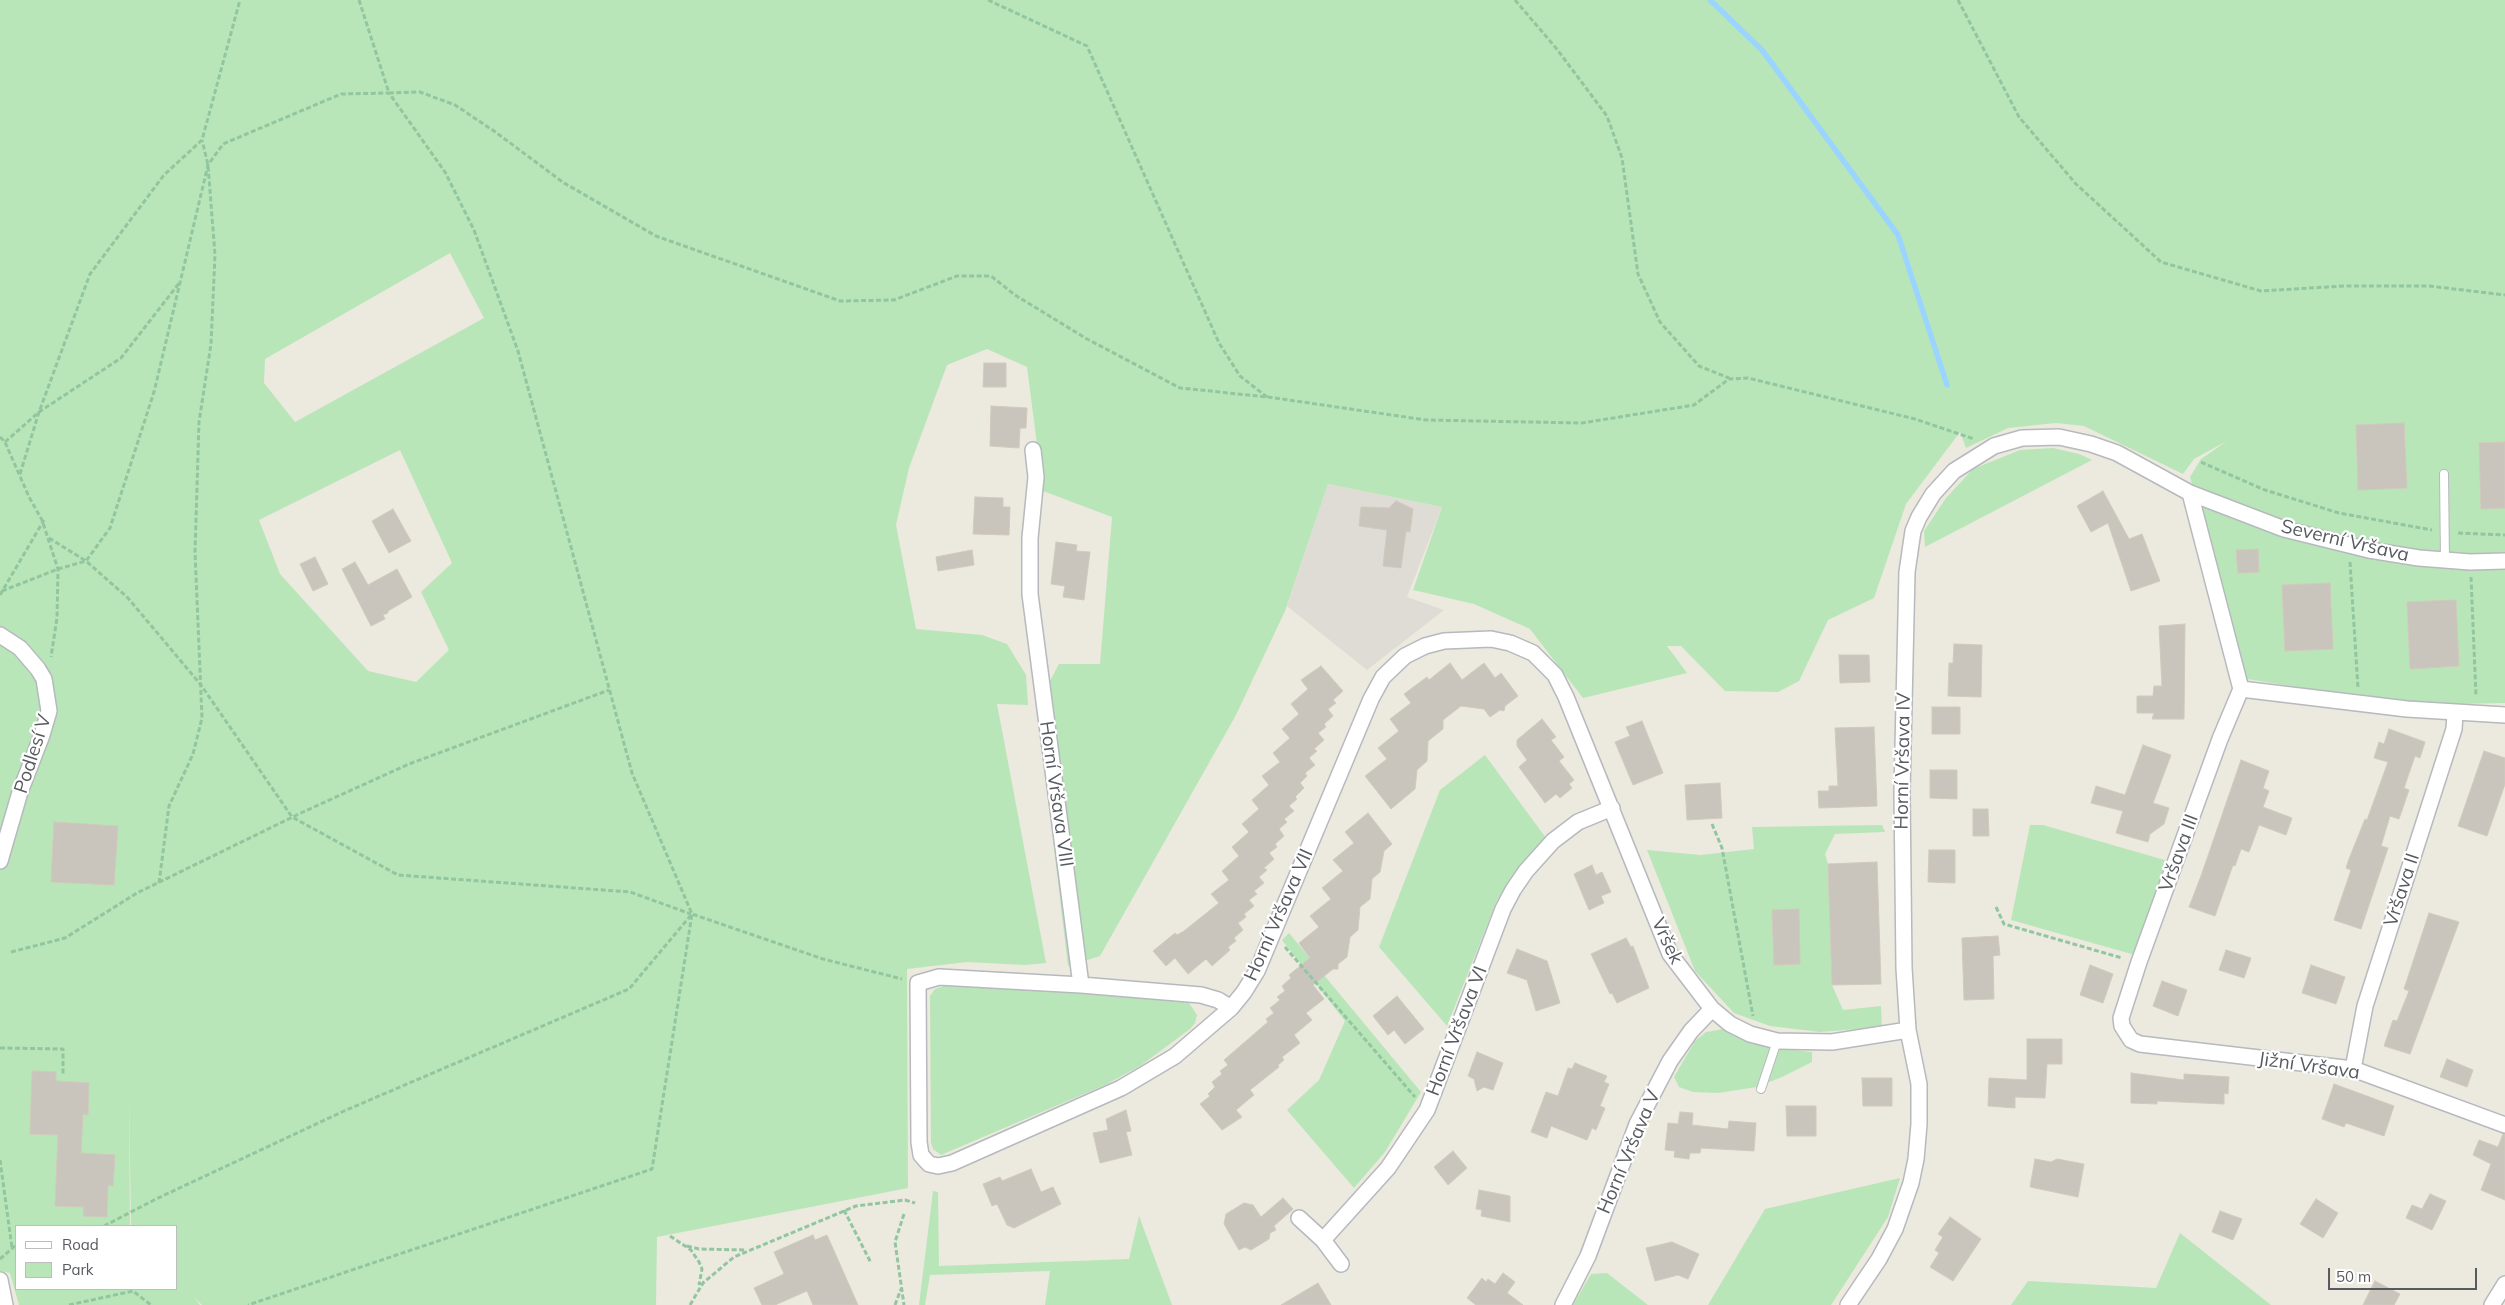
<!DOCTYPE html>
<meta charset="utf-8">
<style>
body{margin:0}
#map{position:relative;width:2505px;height:1305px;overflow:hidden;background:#ece9de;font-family:Mulish,sans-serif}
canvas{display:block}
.legend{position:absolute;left:15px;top:1225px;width:162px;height:65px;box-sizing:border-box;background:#fff;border:1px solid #bcbdbf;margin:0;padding:6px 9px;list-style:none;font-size:15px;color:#575b60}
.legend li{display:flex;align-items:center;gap:10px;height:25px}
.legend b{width:25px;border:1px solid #bcbdbf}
.scale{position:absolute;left:2328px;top:1268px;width:149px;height:22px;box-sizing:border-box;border:2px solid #575b60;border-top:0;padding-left:6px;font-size:15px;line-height:18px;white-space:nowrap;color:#575b60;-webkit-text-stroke:4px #fff;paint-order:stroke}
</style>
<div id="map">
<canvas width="2505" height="1305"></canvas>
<ul class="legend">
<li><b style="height:6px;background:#fff"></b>Road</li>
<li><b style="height:14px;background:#b9e6b8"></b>Park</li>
</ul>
<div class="scale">50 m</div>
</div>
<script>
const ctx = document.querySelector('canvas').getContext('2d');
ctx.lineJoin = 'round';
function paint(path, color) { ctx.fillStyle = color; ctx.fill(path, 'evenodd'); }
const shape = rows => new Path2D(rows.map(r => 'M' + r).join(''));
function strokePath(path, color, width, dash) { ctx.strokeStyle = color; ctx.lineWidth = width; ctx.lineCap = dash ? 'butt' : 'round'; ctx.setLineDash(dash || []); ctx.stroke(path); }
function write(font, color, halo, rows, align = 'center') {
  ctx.font = font + ' Mulish,sans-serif'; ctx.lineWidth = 4.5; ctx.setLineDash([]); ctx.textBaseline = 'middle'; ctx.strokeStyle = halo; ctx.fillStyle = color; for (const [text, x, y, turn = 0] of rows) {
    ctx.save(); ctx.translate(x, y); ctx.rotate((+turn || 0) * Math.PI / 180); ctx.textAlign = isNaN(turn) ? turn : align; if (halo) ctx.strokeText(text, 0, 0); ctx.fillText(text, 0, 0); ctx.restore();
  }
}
const industrial = shape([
 [1328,484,1442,507,1407,597,1444,610,1367,670,1287,606]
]);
const green = shape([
 [0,0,2505,0,2505,703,2410,705,2247,679,2190,477,2201,459,2227,441,2194,459,2183,474,2084,426,2056,423,2008,428,1966,448,1960,432,1906,504,1874,598,1828,620,1799,681,1778,692,1725,691,1681,646,1667,646,1687,673,1583,698,1530,629,1474,604,1413,590,1442,507,1328,484,1285,611,1236,715,1100,956,1068,966,1037,705,1059,664,1100,664,1112,517,1043,491,1027,367,987,349,947,365,909,468,896,525,916,629,982,635,1007,644,1026,675,1028,705,997,704,1046,963,1025,965,967,962,907,969,908,1188,657,1237,656,1305,202,1305,194,1297,200,1305,19,1305,10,1273,0,1271],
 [450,253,484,318,295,422,264,383,265,359],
 [400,450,452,563,421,592,449,650,416,682,368,671,280,574,259,520],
 [129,1091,131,1226,176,1226,176,1289,16,1289,16,1226,130,1226],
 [2053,448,2079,454,2092,460,1925,547,1924,531,1946,498,1973,469,2020,450],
 [1485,755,1546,838,1519,867,1497,900,1447,1026,1379,947,1440,790],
 [1882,825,1885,832,1835,834,1825,854,1828,864,1832,985,1843,1010,1881,1006,1882,1027,1820,1032,1770,1026,1734,1013,1695,971,1647,850,1701,855,1754,849,1752,827],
 [2030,825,2043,825,2168,861,2135,955,2011,920],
 [1289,933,1421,1092,1385,1152,1354,1188,1287,1110,1319,1080,1345,1021,1282,940],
 [946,985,1176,1000,1189,1003,1197,1015,1195,1023,1190,1029,1140,1066,1105,1085,941,1155,933,1149,931,1143,930,996,935,989],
 [1723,1029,1765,1047,1812,1052,1812,1062,1782,1077,1757,1087,1718,1093,1693,1092,1679,1087,1674,1077,1695,1041,1706,1032],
 [1900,1178,1888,1217,1831,1305,1708,1305,1765,1209],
 [933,1191,938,1192,939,1266,1129,1259,1139,1216,1172,1305,1045,1305,1050,1271,930,1275,925,1305,919,1305],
 [2180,1233,2271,1305,2011,1305,2028,1281,2156,1288],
 [1607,1273,1648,1305,1573,1305,1591,1274]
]);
const stream = shape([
 [1710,0,1762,50,1898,235,1947,385]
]);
const building = shape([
 [984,363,1006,363,1006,387,983,387,984,363],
 [991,406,1027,408,1026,428,1020,428,1019,448,990,446,991,406],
 [2404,423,2407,488,2358,490,2356,425,2404,423],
 [2505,442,2505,508,2481,509,2479,443,2505,442],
 [2103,491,2129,539,2142,534,2160,581,2131,591,2108,523,2091,532,2077,506,2103,491],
 [975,497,1003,498,1003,507,1010,507,1009,535,973,534,975,497],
 [1396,501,1413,509,1410,532,1406,531,1401,568,1383,566,1387,530,1359,526,1361,507,1389,508,1396,501],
 [393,509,411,541,389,553,372,521,393,509],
 [1056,542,1077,545,1076,551,1090,552,1084,600,1063,597,1065,586,1051,584,1056,542],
 [2258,549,2259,572,2238,573,2236,550,2258,549],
 [972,550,974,565,938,571,936,557,972,550],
 [315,557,328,584,313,591,300,564,315,557],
 [355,562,368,585,397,569,412,597,388,611,388,613,383,615,385,619,371,626,342,569,355,562],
 [2330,583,2333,649,2285,651,2282,585,2330,583],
 [2456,600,2459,666,2410,669,2407,602,2456,600],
 [2185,624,2184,719,2152,719,2154,713,2137,713,2137,696,2153,696,2154,686,2162,686,2159,626,2185,624],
 [1954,644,1982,645,1981,697,1948,696,1949,663,1953,663,1954,644],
 [1839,655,1869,655,1870,682,1840,683,1839,655],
 [1450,663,1462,680,1484,663,1495,678,1501,673,1518,696,1505,706,1504,711,1500,710,1490,717,1484,709,1461,706,1443,720,1443,729,1428,741,1427,761,1417,770,1415,789,1391,809,1365,776,1387,759,1378,748,1399,731,1390,719,1411,703,1404,694,1427,677,1429,680,1450,663],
 [1321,666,1343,691,1333,700,1336,703,1328,709,1333,716,1324,724,1326,727,1318,733,1324,740,1314,749,1317,751,1309,758,1315,765,1305,773,1307,776,1300,783,1304,788,1295,797,1297,799,1289,806,1294,811,1284,819,1287,822,1279,829,1284,836,1275,844,1277,847,1269,853,1274,859,1264,868,1267,870,1259,877,1264,883,1254,891,1257,894,1249,900,1254,906,1244,914,1246,917,1238,923,1243,930,1234,938,1236,941,1228,947,1230,950,1212,966,1206,959,1188,974,1175,958,1166,966,1153,951,1175,933,1177,935,1184,931,1219,903,1211,894,1229,880,1222,871,1239,856,1232,847,1249,832,1242,824,1259,809,1252,800,1269,785,1262,776,1280,762,1273,753,1290,738,1282,729,1299,714,1291,704,1308,689,1301,680,1321,666],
 [1932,707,1960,707,1960,734,1932,734,1932,707],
 [1542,719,1556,737,1551,740,1564,757,1559,761,1574,780,1569,784,1572,788,1560,798,1556,794,1545,803,1519,767,1527,760,1517,746,1517,740,1542,719],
 [1642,721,1663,773,1633,785,1615,742,1630,736,1626,727,1642,721],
 [1874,727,1877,806,1819,808,1818,791,1829,791,1829,786,1838,786,1835,728,1874,727],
 [2389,729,2425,742,2420,758,2415,756,2404,788,2409,790,2399,819,2390,816,2381,846,2388,848,2361,929,2334,920,2351,870,2346,868,2349,859,2365,819,2367,820,2388,762,2374,758,2379,742,2384,744,2389,729],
 [2143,745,2171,755,2153,803,2169,808,2164,824,2150,834,2148,842,2116,833,2123,811,2091,803,2096,786,2125,795,2143,745],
 [2484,751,2505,758,2505,784,2487,836,2458,826,2484,751],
 [2241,760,2269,771,2263,788,2269,791,2263,807,2292,818,2286,835,2259,825,2249,852,2241,849,2235,866,2233,865,2215,916,2189,907,2201,876,2241,760],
 [1930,770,1957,770,1957,799,1930,798,1930,770],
 [1720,783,1722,818,1687,820,1685,785,1720,783],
 [1973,809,1988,809,1989,836,1973,836,1973,809],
 [1368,813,1392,844,1384,851,1380,872,1372,879,1370,899,1360,907,1358,930,1350,937,1347,957,1338,964,1338,969,1333,969,1313,985,1324,999,1306,1013,1312,1020,1294,1035,1300,1043,1282,1057,1284,1060,1278,1065,1279,1067,1250,1090,1254,1095,1236,1110,1242,1117,1222,1130,1200,1104,1210,1096,1208,1094,1215,1087,1212,1082,1222,1074,1220,1071,1228,1065,1224,1060,1268,1022,1266,1019,1274,1013,1270,1008,1280,1000,1277,997,1285,991,1282,986,1291,978,1289,975,1310,958,1299,943,1319,927,1310,916,1331,899,1322,888,1343,871,1333,860,1354,843,1345,832,1368,813],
 [54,822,118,826,114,885,51,882,54,822],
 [1929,850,1955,850,1955,883,1928,882,1929,850],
 [1877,862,1881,984,1832,985,1828,864,1877,862],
 [1592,865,1596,875,1602,872,1611,892,1601,896,1604,903,1589,910,1574,874,1592,865],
 [1799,909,1800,964,1774,965,1772,910,1799,909],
 [2429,913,2459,922,2410,1054,2384,1046,2393,1020,2397,1021,2409,991,2404,989,2429,913],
 [1998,936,2000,955,1993,956,1994,999,1964,1000,1962,938,1998,936],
 [1626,938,1631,947,1633,946,1649,988,1617,1003,1612,993,1610,994,1591,954,1626,938],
 [1517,949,1547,961,1560,1003,1536,1011,1527,980,1507,973,1517,949],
 [2226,950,2251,958,2244,978,2219,970,2226,950],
 [2090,965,2113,974,2103,1003,2080,995,2090,965],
 [2311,965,2345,977,2336,1004,2302,993,2311,965],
 [2162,981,2187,990,2178,1016,2153,1006,2162,981],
 [1397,996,1424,1029,1405,1044,1394,1030,1388,1035,1373,1016,1397,996],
 [2027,1039,2062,1039,2062,1064,2047,1064,2045,1098,2015,1097,2015,1108,1988,1106,1989,1078,2027,1080,2027,1039],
 [1477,1052,1503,1063,1493,1090,1484,1087,1477,1091,1474,1079,1468,1076,1477,1052],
 [2447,1059,2473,1070,2467,1087,2440,1077,2447,1059],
 [1575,1063,1607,1076,1604,1082,1609,1084,1600,1106,1605,1108,1596,1130,1592,1128,1587,1140,1551,1126,1547,1138,1531,1132,1546,1092,1558,1096,1568,1068,1572,1069,1575,1063],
 [32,1071,56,1072,56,1081,89,1083,88,1115,83,1114,81,1153,115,1155,113,1186,108,1185,107,1217,83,1216,84,1207,55,1206,58,1135,30,1134,32,1071],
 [2131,1073,2184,1080,2184,1074,2229,1077,2228,1094,2224,1093,2224,1104,2157,1101,2157,1104,2131,1103,2131,1073],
 [1862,1078,1892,1078,1892,1106,1863,1106,1862,1078],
 [2334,1084,2394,1106,2384,1136,2346,1123,2344,1127,2322,1119,2334,1084],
 [1786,1106,1816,1106,1816,1136,1787,1136,1786,1106],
 [1126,1110,1131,1131,1126,1132,1132,1155,1100,1163,1093,1133,1108,1130,1106,1119,1126,1110],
 [1680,1112,1693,1113,1692,1125,1728,1129,1729,1121,1756,1123,1754,1151,1701,1148,1700,1153,1690,1153,1689,1159,1674,1157,1675,1151,1665,1150,1668,1123,1678,1124,1680,1112],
 [2503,1134,2505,1134,2505,1200,2481,1190,2491,1164,2473,1155,2479,1140,2498,1147,2503,1134],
 [1453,1151,1467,1168,1448,1185,1434,1167,1453,1151],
 [2035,1159,2051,1162,2057,1159,2084,1164,2078,1197,2030,1187,2035,1159],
 [1031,1169,1041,1192,1053,1187,1061,1204,1014,1228,1007,1225,997,1204,992,1206,983,1184,1000,1177,1002,1181,1031,1169],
 [1479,1190,1510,1196,1510,1222,1481,1216,1482,1210,1476,1209,1479,1190],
 [2430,1194,2446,1201,2432,1230,2406,1218,2412,1205,2422,1209,2430,1194],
 [1283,1198,1293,1209,1274,1226,1276,1230,1270,1233,1269,1239,1251,1250,1245,1247,1239,1250,1224,1224,1226,1214,1244,1203,1253,1205,1261,1217,1283,1198],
 [2316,1199,2338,1213,2323,1238,2300,1224,2316,1199],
 [2220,1211,2242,1219,2233,1240,2212,1232,2220,1211],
 [1950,1217,1981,1239,1953,1281,1930,1267,1939,1253,1935,1250,1943,1237,1938,1234,1950,1217],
 [813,1235,815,1240,827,1235,858,1305,813,1305,807,1291,775,1305,762,1305,754,1288,784,1274,774,1252,813,1235],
 [1672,1242,1699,1254,1688,1279,1678,1275,1655,1281,1646,1248,1672,1242],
 [1503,1273,1515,1282,1507,1293,1523,1305,1476,1305,1467,1298,1482,1278,1486,1282,1488,1279,1495,1284,1503,1273],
 [2375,1281,2400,1294,2394,1305,2363,1305,2375,1281],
 [1318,1283,1331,1305,1281,1305,1318,1283]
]);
const path = shape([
 [359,0,389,93,420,92,455,105,494,131,564,183,656,236,840,301,894,300,957,276,991,276,1015,295,1087,339,1180,388,1268,397,1426,420,1582,423,1694,405,1729,379,1748,378,1915,419,1974,439],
 [988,0,1087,46,1219,343,1240,376,1267,397],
 [1515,0,1556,48,1607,116,1622,158,1638,274,1660,322,1699,366,1729,378],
 [1958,0,2019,117,2076,184,2161,262,2261,291,2344,286,2429,286,2505,295],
 [0,437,5,442,29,497,42,520,58,569,57,618,51,657],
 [5,442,39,412,121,358,180,282],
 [2201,462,2265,490,2339,513,2432,530],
 [20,474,39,412,90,274,164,175,202,140,240,0],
 [2458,533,2505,535],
 [49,538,86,561,128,598,201,685,292,817,398,875,630,892,691,914],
 [2350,562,2358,688],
 [2471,577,2476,696],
 [2,591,58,569,86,561,110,528,154,392,208,165,223,144,341,94,389,93,445,172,474,230,518,351,632,773,692,914,652,1169,248,1305],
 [0,595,44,520],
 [1712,824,1722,848,1753,1016],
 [159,883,169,806,193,754,202,718,195,552,199,422,211,344,215,255,208,165,202,140],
 [1996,907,2004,924,2122,958],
 [1285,947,1415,1097],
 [11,952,65,938,137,893,303,812,409,764,609,690],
 [0,1048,63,1049,63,1075],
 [0,1160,12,1248],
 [844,1210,871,1263],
 [904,1214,895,1242,904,1305],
 [104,1226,156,1199,344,1111,629,989,692,914,823,959,902,979],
 [670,1236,691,1250,699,1262,702,1269,699,1285],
 [687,1246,699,1249,746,1250],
 [0,1259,16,1245],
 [69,1305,133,1291,151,1305],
 [690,1305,703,1283,734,1257,856,1206,905,1200,915,1203],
 [895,1305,901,1289]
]);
const service = shape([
 [2444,474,2445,561],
 [1761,1089,1777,1041]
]);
const minor = shape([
 [1033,450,1036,477,1030,538,1030,594,1081,985,1201,995,1218,1000,1231,1008],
 [2190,493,2241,689,2220,739,2139,962,2121,1018,2122,1026,2131,1040,2140,1044,2353,1069,2505,1125],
 [0,635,20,648,38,669,44,679,49,711,42,735,20,792,0,861],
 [2241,689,2407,709,2505,715],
 [1081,985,939,977,918,983,919,1142,921,1155,929,1164,938,1166,952,1163,1121,1088,1175,1056,1231,1008,1244,992,1257,971,1371,699,1383,677,1405,656,1425,646,1444,641,1491,639,1510,643,1533,653,1555,675,1566,697,1670,954,1712,1009,1730,1024,1750,1034,1777,1041,1832,1042,1908,1030],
 [2353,1069,2365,1006,2454,729,2455,713],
 [1299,1218,1323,1240,1388,1168,1427,1110,1503,909,1513,890,1526,871,1553,841,1578,822,1612,808],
 [1323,1240,1341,1264],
 [0,1280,5,1305],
 [1563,1305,1588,1256,1637,1124,1670,1061,1691,1031,1712,1009],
 [1848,1305,1879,1259,1895,1229,1911,1183,1916,1159,1919,1124,1919,1084,1908,1030,1904,968,1902,792,1907,572,1913,531,1919,517,1933,494,1954,471,1994,446,2022,438,2059,437,2091,444,2117,453,2190,493,2284,529,2369,550,2419,558,2470,562,2505,561],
 [2492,1305,2505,1284]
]);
const streetNames = [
 ["Severní Vršava",2345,541,13],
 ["Podlesí V",33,754,-72],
 ["Horní Vršava IV",1903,761,-89],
 ["Horní Vršava VIII",1056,794,82],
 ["Vršava III",2179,853,-70],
 ["Vršava II",2402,890,-72],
 ["Horní Vršava VII",1279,915,-66],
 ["Vršek",1667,941,65],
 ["Horní Vršava VI",1457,1031,-69],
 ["Jižní Vršava",2309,1066,8],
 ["Horní Vršava V",1629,1152,-67]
];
paint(industrial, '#dfdcd6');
paint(green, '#b9e6b8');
strokePath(stream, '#9bd5ff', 5.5);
paint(building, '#c9c5bd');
strokePath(building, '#d1cabc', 1);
strokePath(service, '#b6b9be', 10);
strokePath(minor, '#b6b9be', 18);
strokePath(path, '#91c6a0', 3, [5, 2.5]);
strokePath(service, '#fff', 8);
strokePath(minor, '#fff', 15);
write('19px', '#575b60', '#fff', streetNames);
</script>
